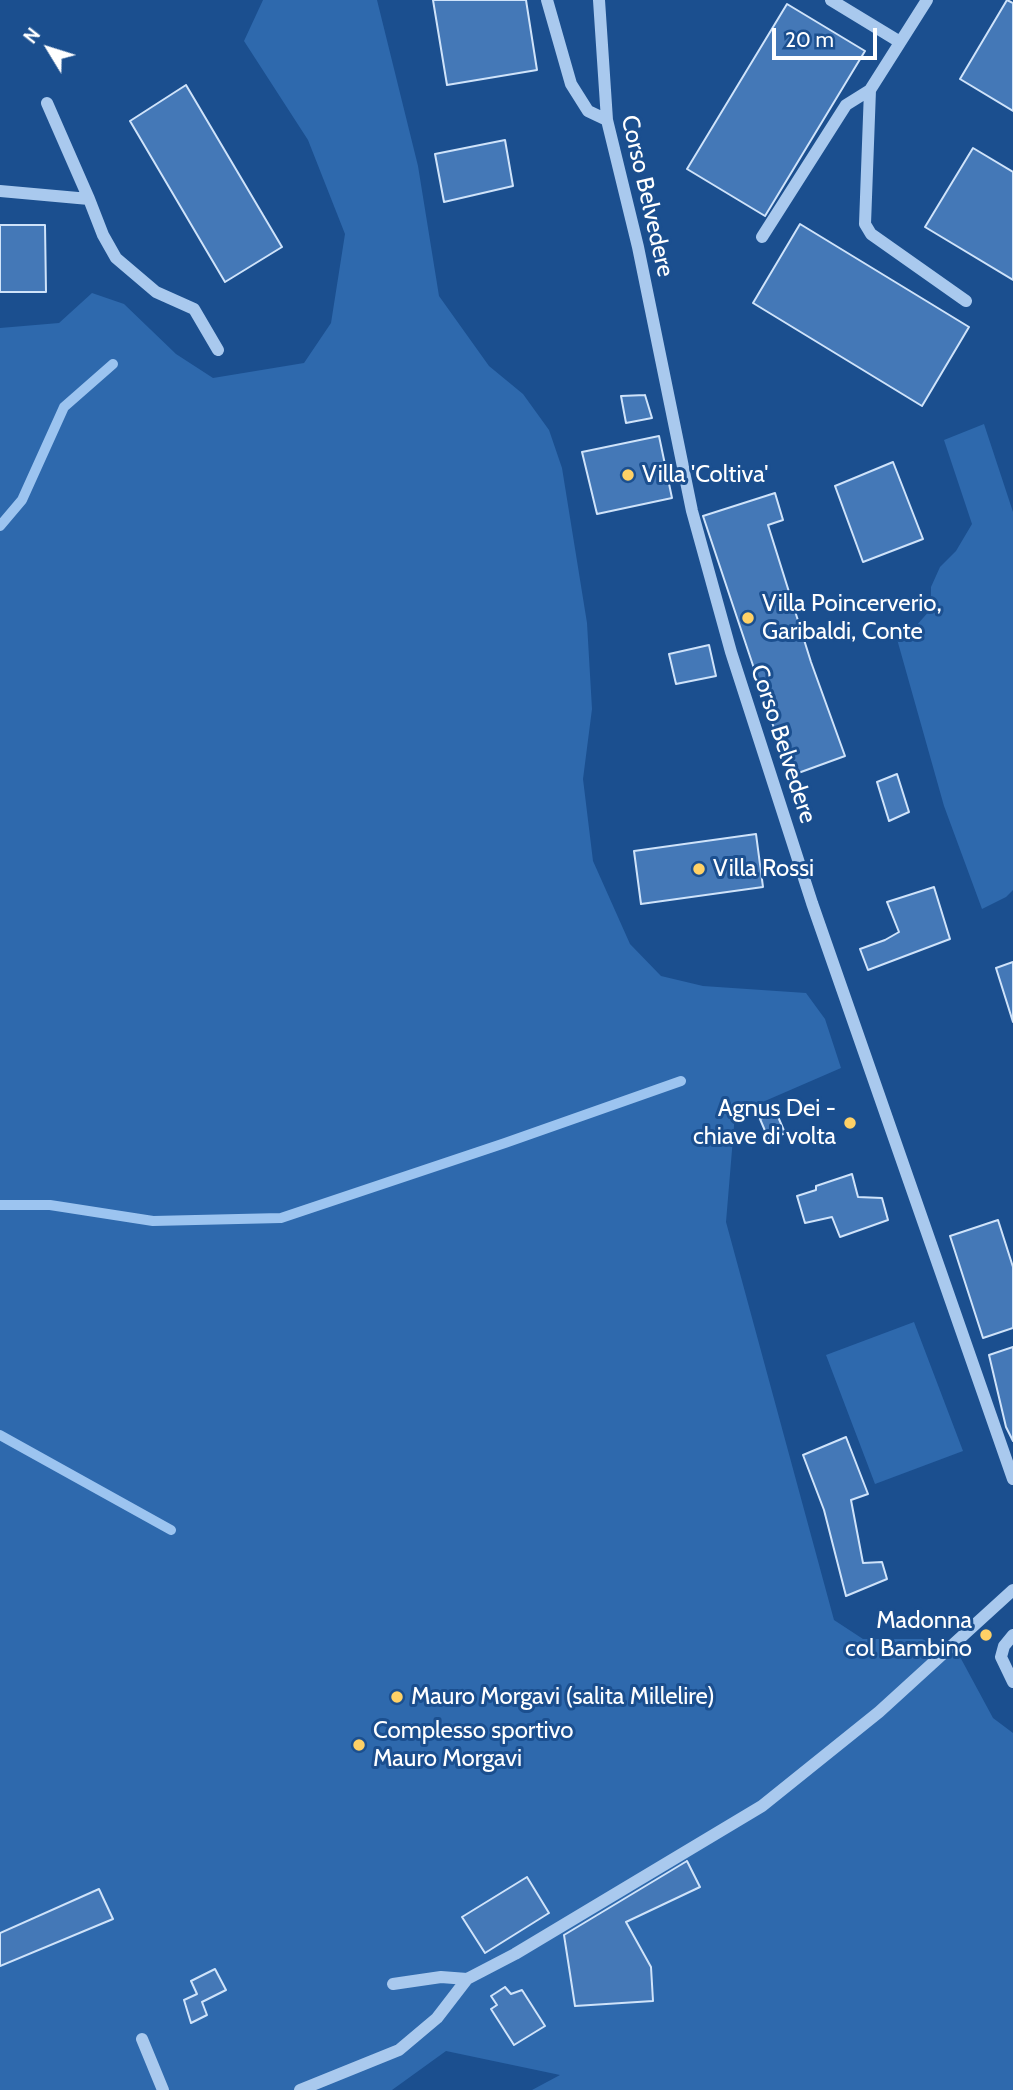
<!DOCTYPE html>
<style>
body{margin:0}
#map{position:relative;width:1013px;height:2090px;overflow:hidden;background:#1b4f8f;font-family:Cabin,sans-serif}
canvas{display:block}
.north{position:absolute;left:14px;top:14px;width:70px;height:70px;-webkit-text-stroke:5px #1b4f8f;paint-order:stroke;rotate:308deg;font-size:19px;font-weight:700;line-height:28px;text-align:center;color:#fff}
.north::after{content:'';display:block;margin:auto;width:24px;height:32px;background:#fff;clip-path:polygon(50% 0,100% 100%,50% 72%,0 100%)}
.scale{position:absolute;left:772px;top:28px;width:105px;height:32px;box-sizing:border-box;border:4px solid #fff;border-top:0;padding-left:9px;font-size:21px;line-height:24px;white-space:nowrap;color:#fff;-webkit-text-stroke:5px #1b4f8f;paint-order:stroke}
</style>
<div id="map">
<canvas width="1013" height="2090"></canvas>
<div class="north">N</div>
<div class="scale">20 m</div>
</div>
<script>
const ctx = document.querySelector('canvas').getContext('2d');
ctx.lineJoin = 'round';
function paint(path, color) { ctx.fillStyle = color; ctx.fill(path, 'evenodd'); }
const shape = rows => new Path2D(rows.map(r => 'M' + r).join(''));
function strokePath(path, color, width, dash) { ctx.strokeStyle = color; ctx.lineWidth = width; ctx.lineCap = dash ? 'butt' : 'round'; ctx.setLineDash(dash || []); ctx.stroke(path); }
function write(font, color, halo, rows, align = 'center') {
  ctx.font = font + ' Cabin,sans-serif'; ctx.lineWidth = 6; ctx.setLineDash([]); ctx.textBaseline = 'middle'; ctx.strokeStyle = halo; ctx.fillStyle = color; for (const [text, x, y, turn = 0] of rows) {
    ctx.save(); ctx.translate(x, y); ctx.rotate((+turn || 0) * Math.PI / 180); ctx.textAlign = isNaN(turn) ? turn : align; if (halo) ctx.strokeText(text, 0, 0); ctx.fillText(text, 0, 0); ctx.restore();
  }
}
const green = shape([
 [263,0,377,0,418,166,439,296,489,366,523,394,549,430,562,468,587,623,592,709,583,779,593,861,630,944,661,976,703,986,806,993,825,1019,841,1068,735,1114,726,1222,834,1620,863,1639,922,1639,959,1655,993,1718,1013,1733,1013,2090,532,2090,560,2075,446,2051,392,2090,0,2090,0,328,59,323,92,293,124,304,176,354,213,378,304,363,331,323,345,234,308,140,244,41],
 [984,424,1013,512,1013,890,1006,897,982,909,944,806,895,632,916,626,931,609,931,587,940,567,956,551,972,524,944,440],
 [914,1322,963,1451,875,1484,826,1355]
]);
const stream = shape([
 [0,526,22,500,64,407,113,364],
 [0,1205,50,1205,153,1221,281,1218,505,1143,681,1081],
 [0,1435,171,1530]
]);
const building = shape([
 [433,0,526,0,537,70,447,85,433,0],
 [1007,0,1013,3,1013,111,960,79,1007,0],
 [787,4,865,51,765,216,687,169,787,4],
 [186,85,282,247,225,282,130,121,186,85],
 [505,140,513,186,444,202,435,154,505,140],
 [973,148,1013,172,1013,280,925,227,973,148],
 [800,224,969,327,922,406,753,303,800,224],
 [0,225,45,225,46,292,0,292,0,225],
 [645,395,652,418,626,423,621,396,645,395],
 [659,436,672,498,597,514,582,452,659,436],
 [893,462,923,539,863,562,835,486,893,462],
 [775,493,783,520,768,525,811,662,845,756,790,776,703,516,775,493],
 [709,645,716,676,676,684,669,654,709,645],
 [897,774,909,812,889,821,877,782,897,774],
 [756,834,763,887,641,904,634,851,756,834],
 [934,887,950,939,868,970,860,949,885,940,899,932,887,902,934,887],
 [1013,962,1013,1022,996,968,1013,962],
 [776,1112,785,1133,769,1140,760,1119,776,1112],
 [852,1174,858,1197,882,1198,888,1220,840,1237,832,1217,805,1223,797,1196,816,1190,816,1186,852,1174],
 [998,1220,1013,1267,1013,1328,983,1338,950,1236,998,1220],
 [1013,1347,1013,1441,1006,1427,989,1355,1013,1347],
 [846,1437,868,1494,851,1500,863,1563,882,1562,887,1579,846,1596,824,1510,803,1455,846,1437],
 [687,1861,700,1887,626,1922,651,1967,653,2001,575,2006,564,1935,687,1861],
 [527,1877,549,1913,485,1953,462,1917,527,1877],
 [99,1889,113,1919,0,1966,0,1933,99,1889],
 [215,1969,226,1990,202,2002,207,2015,191,2023,184,2000,197,1994,191,1981,215,1969],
 [505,1987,511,1994,522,1990,545,2026,514,2045,491,2009,497,2005,491,1996,505,1987]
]);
const minor = shape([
 [547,0,571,84,588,111,607,120],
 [599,0,607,120,638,247,692,511,731,652,812,903,1013,1479],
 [831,0,900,42],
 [927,0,870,90,865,224,871,234,966,301],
 [47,103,89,199],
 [0,191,89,199,103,235,116,258,156,292,194,309,218,350],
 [762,237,846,105,870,90],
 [1013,1635,1004,1646,1001,1657,1013,1682],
 [393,1984,441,1977,467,1979],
 [142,2039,163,2090],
 [300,2090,399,2050,437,2018,467,1979,515,1954,762,1806,879,1712,1013,1590]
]);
const markers = [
 [628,475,7,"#ffd166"],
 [748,618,7,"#ffd166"],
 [699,869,7,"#ffd166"],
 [850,1123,7,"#ffd166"],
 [986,1635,7,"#ffd166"],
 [397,1697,7,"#ffd166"],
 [359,1745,7,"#ffd166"]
];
const streetNames = [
 ["Corso Belvedere",647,196,77],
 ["Corso Belvedere",783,744,72]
];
const poiNames = [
 ["Villa 'Coltiva'",642,475],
 ["Villa Poincerverio,",762,604],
 ["Garibaldi, Conte",762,632],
 ["Villa Rossi",713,869],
 ["Agnus Dei -",836,1109,"right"],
 ["chiave di volta",836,1137,"right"],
 ["Madonna",972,1621,"right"],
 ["col Bambino",972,1649,"right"],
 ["Mauro Morgavi (salita Millelire)",411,1697],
 ["Complesso sportivo",373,1731],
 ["Mauro Morgavi",373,1759]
];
paint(green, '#2e69ad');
strokePath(stream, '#9cc4f0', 10);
paint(building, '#4478b7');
strokePath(building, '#cfe3fa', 2);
strokePath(minor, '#a9c9ee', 12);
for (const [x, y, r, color] of markers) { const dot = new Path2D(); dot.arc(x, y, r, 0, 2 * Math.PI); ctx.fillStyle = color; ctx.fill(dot); strokePath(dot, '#1b4f8f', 2.5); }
write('24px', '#fff', '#1b4f8f', streetNames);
write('24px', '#fff', '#1b4f8f', poiNames, 'left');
</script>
